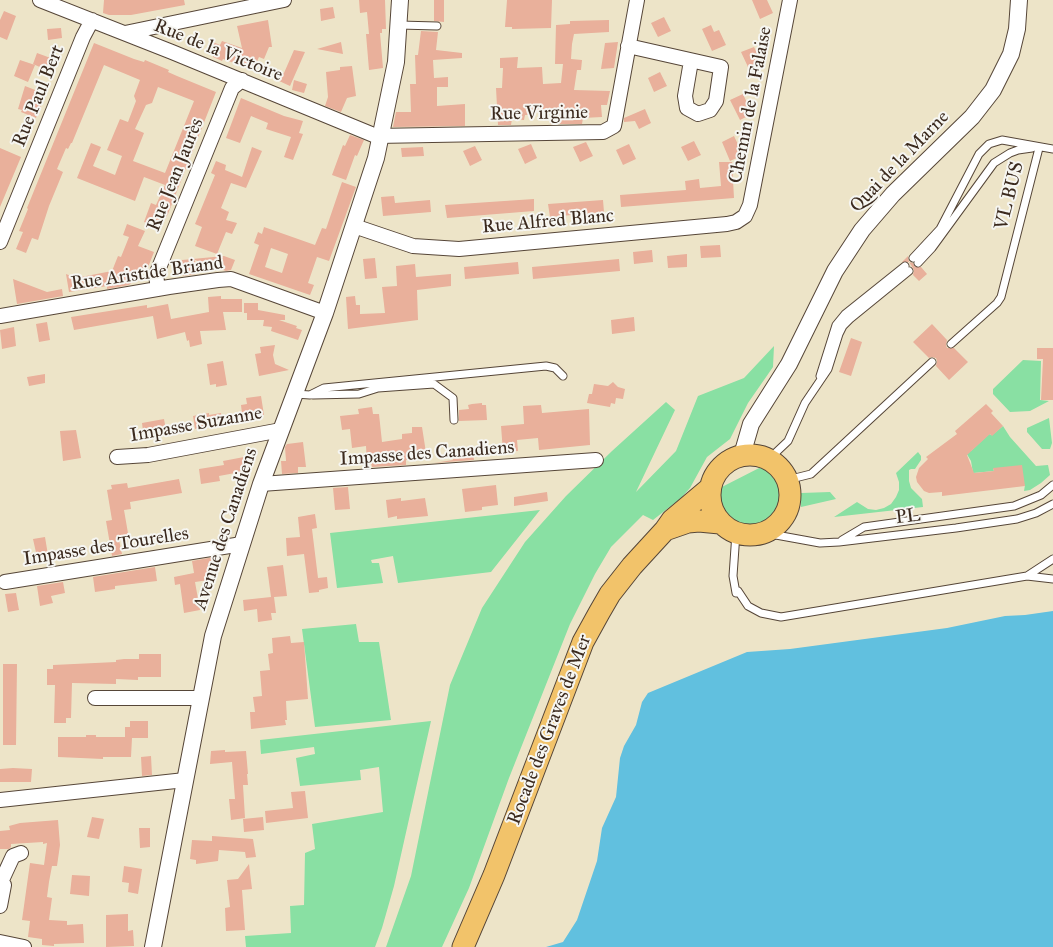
<!DOCTYPE html>
<meta charset="utf-8">
<style>
body{margin:0}
canvas{display:block;background:#ede4c8}
</style>
<canvas width="1053" height="947"></canvas>
<script>
const ctx = document.querySelector('canvas').getContext('2d');
ctx.lineJoin = 'round';
function paint(path, color) { ctx.fillStyle = color; ctx.fill(path, 'evenodd'); }
const shape = rows => new Path2D(rows.map(r => 'M' + r).join(''));
function strokePath(path, color, width, dash) { ctx.strokeStyle = color; ctx.lineWidth = width; ctx.lineCap = dash ? 'butt' : 'round'; ctx.setLineDash(dash || []); ctx.stroke(path); }
function write(font, color, halo, rows, align = 'center') {
  ctx.font = font + ' "IM FELL Great Primer",serif'; ctx.lineWidth = 4; ctx.setLineDash([]); ctx.textBaseline = 'middle'; ctx.strokeStyle = halo; ctx.fillStyle = color; for (const [text, x, y, turn = 0] of rows) {
    ctx.save(); ctx.translate(x, y); ctx.rotate((+turn || 0) * Math.PI / 180); ctx.textAlign = isNaN(turn) ? turn : align; if (halo) ctx.strokeText(text, 0, 0); ctx.fillText(text, 0, 0); ctx.restore();
  }
}
const green = shape([
 [774,346,773,367,748,403,730,439,707,457,690,488,681,498,653,520,643,515,611,547,595,574,570,624,509,778,469,888,442,947,386,947,411,876,450,685,482,608,525,542,566,496,612,451,666,402,675,410,636,492,676,451,698,396,744,378],
 [1023,360,1041,361,1040,400,1049,401,1030,411,1010,412,993,394,993,389],
 [1049,418,1052,443,1050,449,1042,449,1027,432,1027,428],
 [1003,426,1010,437,1036,466,1048,465,1050,475,1041,483,1030,490,1024,491,1025,485,993,469,994,471,973,473,971,461,965,451,971,451,989,434,992,435],
 [918,452,921,456,921,460,915,469,911,469,909,470,909,481,911,488,922,499,923,507,834,517,857,502,868,509,876,510,884,508,891,504,896,497,899,490,899,482,896,473],
 [765,465,773,470,780,478,784,489,784,500,780,511,773,520,764,526,754,529,743,528,733,523,724,516,719,507,716,490],
 [830,492,836,499,801,507,801,493],
 [540,510,491,572,398,583,393,556,371,560,372,563,379,563,383,583,337,588,330,533],
 [356,624,359,642,379,642,391,720,315,727,302,629],
 [431,721,394,886,382,928,375,947,246,947,245,936,291,933,290,906,304,905,305,853,315,849,312,824,383,812,379,767,360,770,361,780,300,786,296,758,315,754,314,747,261,754,260,740]
]);
const water = shape([
 [1053,611,1053,947,546,947,563,942,577,920,597,861,602,828,616,797,620,758,624,746,636,725,642,702,648,693,747,652,790,649,947,628,1005,616,1025,615]
]);
const building = shape([
 [104,0,184,0,185,5,131,15,109,15,103,13],
 [359,0,385,0,386,29,382,29,382,33,380,33,383,68,369,70,366,34,369,34,367,12,360,13],
 [434,0,444,0,444,22,434,21],
 [507,0,552,0,551,28,512,29,512,27,505,27],
 [752,0,767,0,773,13,760,19],
 [333,7,335,18,321,21,320,9],
 [4,11,16,16,7,40,0,37,0,20],
 [664,17,671,31,658,37,651,23],
 [268,20,272,47,269,47,264,59,259,57,253,70,223,59,222,61,213,57,214,54,208,52,213,42,220,45,222,41,242,48,237,26],
 [609,20,609,32,574,34,572,44,571,59,582,60,581,70,577,70,574,90,610,91,607,105,601,105,602,117,583,118,582,124,550,124,550,112,528,112,528,115,525,115,524,120,512,119,511,125,498,125,496,88,502,88,503,68,500,68,500,58,518,57,517,68,542,67,543,84,561,83,563,64,555,64,556,25,570,24,570,21],
 [711,25,714,32,719,30,726,45,712,51,702,29],
 [61,28,62,38,48,40,47,29],
 [421,31,438,32,436,50,462,53,462,58,433,60,434,78,448,77,448,87,437,87,437,106,465,104,465,126,393,127,396,112,411,112,410,84,416,84,415,55,418,55],
 [341,42,343,54,317,49],
 [618,42,614,68,601,69,605,43],
 [94,43,134,59,144,62,145,60,169,70,168,72,177,76,216,92,168,214,160,228,144,222,151,203,156,205,165,185,144,177,135,201,77,178,91,143,101,147,93,166,115,175,122,156,107,150,120,119,128,122,136,101,134,96,140,80,104,65,72,143,71,143,68,149,66,148,57,169,63,172,49,206,38,240,32,238,26,253,16,249,23,232,19,231,28,209,27,208],
 [158,87,194,101,165,173,133,161,144,133,135,129,146,105,152,103],
 [754,47,761,61,748,67,741,52],
 [294,50,305,52,290,86,277,80,280,72,284,73],
 [37,53,56,60,51,72,33,64],
 [20,60,35,65,28,82,14,76],
 [352,66,356,96,347,98,341,112,325,106,328,97,326,72,340,70,340,67],
 [660,72,667,86,654,92,648,78],
 [294,80,307,84,304,93,292,90],
 [25,86,43,93,38,104,41,106,36,118,21,112,22,110,18,109],
 [743,94,752,114,740,120,730,100],
 [241,98,284,116,303,121,299,133,303,134,293,160,284,157,291,137,266,129,268,123,251,116,240,143,226,138],
 [645,109,651,123,639,129,635,121,624,122,624,118],
 [350,135,364,140,357,156,355,155,346,180,332,175,343,145,345,146],
 [734,136,743,155,730,161,722,142],
 [694,141,701,155,688,161,681,147],
 [586,142,593,156,580,162,573,147],
 [531,144,537,158,525,164,518,149],
 [629,144,636,159,623,165,616,150],
 [475,146,482,160,470,166,463,151],
 [252,147,262,151,246,188,231,183,221,208,229,212,226,220,237,223,232,234,226,232,217,254,195,246,202,227,195,224,215,175,211,173,216,161,226,165,225,170,242,177],
 [423,147,424,156,402,157,401,148],
 [0,148,21,157,0,207],
 [719,162,732,162,734,198,621,207,620,195,686,190,685,181,699,179,700,188,721,186],
 [342,182,356,187,329,261,317,257,308,283,314,285,310,295,249,274,259,245,254,243,258,232,262,234,264,227,315,245,322,228,326,229],
 [271,248,288,254,282,273,265,267],
 [394,196,395,203,430,200,431,212,383,216,381,197],
 [534,199,534,211,447,218,445,205],
 [603,200,604,212,550,217,548,204],
 [127,224,145,231,138,246,154,252,147,270,129,285,107,289,107,286,69,292,66,274,76,278,112,271,118,256,121,257,129,237,123,235],
 [720,245,721,257,701,258,700,246],
 [652,250,653,262,634,264,633,252],
 [687,254,687,267,668,268,667,256],
 [224,256,235,260,231,270,226,271,195,260,196,274,183,276,182,260],
 [908,256,909,262,913,263,915,267,921,267,927,274,919,281,913,275,914,270,909,262,902,262],
 [375,258,377,278,365,279,363,259],
 [619,259,620,271,533,279,532,267],
 [518,262,519,274,465,279,464,267],
 [415,264,416,277,451,274,451,286,417,290,418,320,348,329,346,297,355,296,356,305,360,305,360,314,385,313,382,287,397,286,396,266],
 [13,279,47,292,62,289,63,296,17,304],
 [221,296,221,299,242,299,242,312,223,312,226,330,200,331,202,344,190,347,189,340,187,341,185,332,157,339,153,316,74,330,71,317,147,305,147,308,168,304,171,319,209,312,208,297],
 [244,303,258,303,258,310,285,315,285,320,279,320,297,326,296,328,302,330,298,340,271,331,272,327,263,326,264,320,247,320,247,313,244,313],
 [634,317,635,331,612,334,611,320],
 [47,322,50,340,39,342,36,324],
 [932,324,947,340,946,345,947,348,954,348,968,362,949,380,936,366,937,361,936,358,931,357,929,358,913,342],
 [14,327,16,346,2,349,0,330],
 [851,338,862,342,851,376,839,372],
 [275,345,273,355,275,364,289,370,259,376,255,354,261,353,260,347],
 [1037,348,1053,348,1053,400,1041,400,1043,359,1037,359],
 [223,361,227,385,216,387,216,384,210,385,207,364],
 [45,374,45,383,29,386,27,377],
 [613,382,618,387,625,389,623,399,616,398,615,404,611,403,610,407,587,403,589,394,592,394,594,384,608,386],
 [261,396,264,415,252,417,253,420,243,422,241,405,247,404,246,398],
 [482,403,482,405,486,405,487,420,459,421,459,410,469,409,468,405,472,404],
 [986,404,993,411,991,413,1003,426,992,436,990,434,967,455,974,473,994,471,993,468,1022,465,1025,486,942,496,942,492,929,493,924,491,917,482,916,477,919,468,928,459,926,457,957,434,955,431],
 [541,405,542,413,589,409,590,445,539,450,538,438,517,440,518,451,503,452,501,426,524,424,523,406],
 [372,407,373,414,379,414,382,442,402,439,402,434,412,433,412,427,422,427,427,459,406,460,406,465,372,467,371,463,367,463,366,446,352,448,350,429,342,430,340,416,359,414,358,409],
 [209,413,209,415,221,413,222,423,195,429,193,416],
 [164,419,167,435,144,439,142,423],
 [76,430,81,458,63,461,60,431],
 [303,442,306,467,298,467,298,473,282,474,281,461,286,461,285,447,287,444],
 [473,453,474,460,434,463,453,460,452,454],
 [244,457,246,471,219,476,220,481,201,484,199,469,224,465,223,461],
 [179,479,182,493,130,502,131,509,124,510,129,539,119,540,122,554,112,556,106,521,112,520,107,490,112,489,111,485,127,483,128,488],
 [496,485,498,505,482,507,482,510,465,512,462,489],
 [348,487,350,509,335,510,333,488],
 [547,492,548,501,514,506,514,497],
 [401,498,401,501,425,498,428,516,397,519,397,516,388,518,386,500],
 [315,514,317,528,312,529,318,578,327,577,328,588,319,590,319,592,309,593,304,554,287,556,286,538,300,537,298,517],
 [45,537,48,555,37,557,33,539],
 [214,557,217,576,209,577,209,580,195,582,200,610,184,613,180,584,175,585,174,577,194,573,192,561],
 [283,565,287,596,274,597,276,613,271,613,272,620,258,622,257,609,244,611,243,600,271,597,267,567],
 [155,567,157,581,115,586,115,589,95,592,93,577],
 [63,582,65,593,51,596,53,603,40,606,37,586],
 [16,593,19,610,8,612,5,594],
 [290,636,291,643,304,642,308,699,286,701,287,720,285,720,286,725,251,729,250,712,255,712,253,697,262,696,260,671,270,670,268,654,273,653,272,638],
 [139,654,161,654,161,677,138,677,138,680,116,679,116,684,72,683,71,718,66,718,66,723,54,723,55,685,47,685,47,669,53,669,53,665,116,662,116,660,124,659,139,659],
 [3,664,17,664,16,745,3,745],
 [130,721,148,721,148,738,132,738,131,757,103,757,103,759,58,757,58,737,86,737,86,735,96,735,96,737,125,737,125,727,130,727],
 [225,750,225,752,246,751,248,774,247,774,248,785,243,785,245,818,231,820,229,799,235,799,232,762,210,764,211,751],
 [151,756,152,775,142,776,141,757],
 [13,768,32,769,31,782,0,782,0,769],
 [305,791,308,818,266,823,265,811,293,808,291,792],
 [92,817,104,819,99,839,87,837],
 [263,817,264,830,244,832,243,819],
 [58,820,60,845,57,866,52,866,49,882,47,897,52,898,49,920,67,921,67,925,83,924,84,943,54,944,54,946,42,945,42,939,28,937,30,921,22,920,30,863,44,865,47,843,43,844,43,842,11,844,11,847,9,849,0,849,0,831,10,830,9,826,20,823],
 [139,828,150,828,150,847,140,848],
 [212,836,253,839,256,857,246,858,245,852,219,850,218,861,196,864,196,860,190,859,192,840,212,841],
 [249,864,252,889,242,890,245,930,226,931,225,908,230,907,227,880,238,879],
 [124,866,142,869,138,894,128,892,129,883,122,882],
 [72,875,90,876,89,896,70,894],
 [128,914,128,931,133,930,134,946,106,947,106,915]
]);
const service = shape([
 [399,25,437,26],
 [913,258,940,229,979,154,989,144,1002,140,1053,149],
 [918,263,932,248,994,163,1010,153,1018,150,1032,148],
 [951,344,997,303,1001,297,1039,148],
 [820,376,836,325,845,314,905,266],
 [295,394,310,395,324,388,546,366,555,368,563,376],
 [313,395,359,394,378,388,434,384,453,398,454,420],
 [769,459,788,441,805,403,828,369,839,334,843,326,850,319,909,271],
 [787,480,811,474,932,362],
 [736,533,733,576,736,593,738,591,748,606,761,613,781,617,1027,576,1053,579],
 [765,533,820,543,839,542,956,528,1017,519,1036,513,1053,504],
 [842,540,864,527,1014,506,1041,495,1053,485],
 [1027,576,1053,559]
]);
const minor = shape([
 [40,0,172,52,376,136,603,132,614,126,637,0],
 [125,33,284,0],
 [628,46,721,67,716,101,710,110,698,114,687,108,685,96,691,61],
 [354,226,413,246,459,249,727,224,736,222,745,216,750,205,790,0],
 [0,242,83,37,92,20],
 [158,289,156,275,232,88,242,80],
 [0,316,169,287,218,280,231,279,325,313],
 [117,457,148,455,281,430],
 [261,484,596,460],
 [5,582,242,544],
 [95,698,200,698],
 [0,800,185,780],
 [0,881,4,885,0,906],
 [1,882,13,856,21,853],
 [0,942,24,947]
]);
const tertiary = shape([
 [742,455,751,424,789,364,835,271,862,230,893,194,972,117,993,90,1011,54,1017,29,1019,0],
 [153,947,213,636,261,484,325,313,376,158,396,62,400,0]
]);
const primary = shape([
 '710 495a40 40 0 1 1 80 0a40 40 0 1 1-80 0Z',
 [665,530,688,522,699,521,720,523],
 [463,947,494,875,583,642,599,613,610,594,632,566,665,530,672,520,710,488]
]);
const streetNames = [
 ["Rue de la Victoire",218,51,22],
 ["Rue Paul Bert",39,96,-68],
 ["Chemin de la Falaise",751,105,-79],
 ["Rue Virginie",539,114,-1],
 ["Quai de la Marne",900,162,-46],
 ["Rue Jean Jaurès",176,175,-68],
 ["VL BUS",1010,196,-76],
 ["Rue Alfred Blanc",548,222,-5],
 ["Rue Aristide Briand",147,274,-8],
 ["Impasse Suzanne",196,425,-10],
 ["Impasse des Canadiens",427,454,-4],
 ["PL",908,517,-7],
 ["Avenue des Canadiens",226,529,-72],
 ["Impasse des Tourelles",106,547,-9],
 ["Rocade des Graves de Mer",550,730,-69]
];
paint(green, '#89e0a3');
paint(water, '#61c0df');
paint(building, '#e9b09b');
strokePath(service, '#564638', 9);
strokePath(minor, '#564638', 16);
strokePath(tertiary, '#564638', 18);
strokePath(primary, '#564638', 23);
strokePath(service, '#fff', 7);
strokePath(minor, '#fff', 14);
strokePath(tertiary, '#fff', 16);
strokePath(primary, '#f2c36a', 21);
write('19px', '#3b2a1e', '#f6f6f2', streetNames);
</script>
